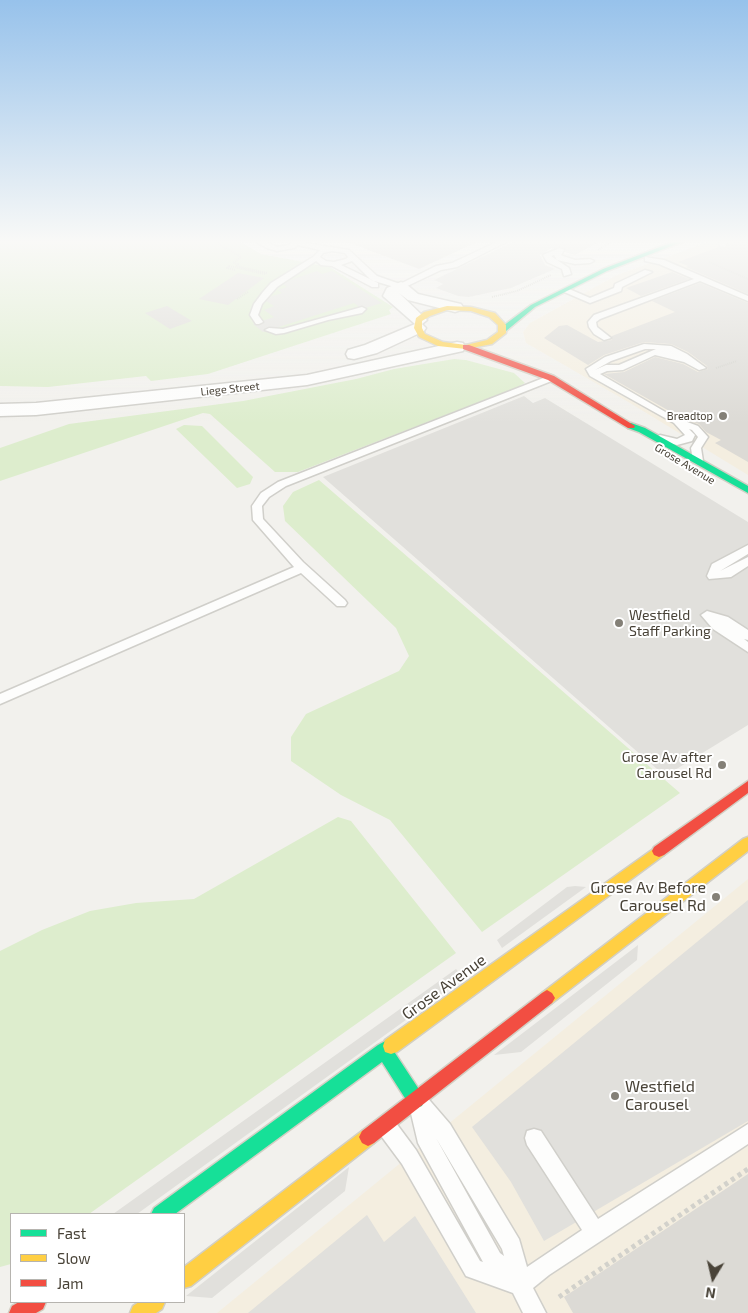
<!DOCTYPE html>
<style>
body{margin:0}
#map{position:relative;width:748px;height:1313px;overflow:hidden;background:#f2f1ed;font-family:"Exo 2",sans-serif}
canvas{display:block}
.legend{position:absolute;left:10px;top:1213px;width:175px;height:90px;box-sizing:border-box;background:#fff;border:1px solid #b6b4af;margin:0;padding:6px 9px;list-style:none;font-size:15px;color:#494338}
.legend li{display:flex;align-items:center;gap:10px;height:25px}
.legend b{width:25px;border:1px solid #b6b4af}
.north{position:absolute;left:688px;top:1253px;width:50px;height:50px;-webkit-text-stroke:4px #fff;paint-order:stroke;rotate:189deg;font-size:14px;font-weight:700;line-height:20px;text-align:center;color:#494338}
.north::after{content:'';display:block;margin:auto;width:18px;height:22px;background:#494338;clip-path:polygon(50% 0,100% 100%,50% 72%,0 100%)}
</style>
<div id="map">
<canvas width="748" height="1313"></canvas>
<ul class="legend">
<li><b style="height:6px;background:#16e098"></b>Fast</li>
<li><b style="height:6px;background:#ffcf43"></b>Slow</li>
<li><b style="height:6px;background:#f24e42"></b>Jam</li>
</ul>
<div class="north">N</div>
</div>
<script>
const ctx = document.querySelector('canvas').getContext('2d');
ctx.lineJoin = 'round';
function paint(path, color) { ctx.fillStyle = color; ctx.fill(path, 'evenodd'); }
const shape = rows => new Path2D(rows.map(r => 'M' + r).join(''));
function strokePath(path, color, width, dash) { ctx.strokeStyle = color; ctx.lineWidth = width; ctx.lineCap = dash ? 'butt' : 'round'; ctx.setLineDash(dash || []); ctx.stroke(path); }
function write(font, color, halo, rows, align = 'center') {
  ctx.font = font + ' "Exo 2",sans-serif'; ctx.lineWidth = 4; ctx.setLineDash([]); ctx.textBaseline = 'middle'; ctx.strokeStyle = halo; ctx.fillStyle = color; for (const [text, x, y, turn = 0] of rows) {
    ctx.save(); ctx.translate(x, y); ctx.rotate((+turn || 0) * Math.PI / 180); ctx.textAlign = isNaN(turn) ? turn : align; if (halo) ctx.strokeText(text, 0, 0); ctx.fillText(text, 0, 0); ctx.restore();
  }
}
const commercial = shape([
 [713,240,748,240,748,475,630,403,526,343,523,332,530,323,617,275],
 [748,879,748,1313,217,1313]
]);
const green = shape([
 [0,240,237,240,261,254,330,267,393,307,389,310,391,314,208,374,151,381,146,376,48,387,0,386],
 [454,359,466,360,514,373,525,383,518,387,298,472,275,472,210,414,203,413,0,481,0,448,69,424,243,401,356,379,394,369],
 [184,425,202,426,253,477,250,484,237,488,176,429],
 [319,480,680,793,482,932,390,820,341,795,291,761,291,737,306,714,399,671,409,656,396,628,285,521,283,506,293,492],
 [338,817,351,821,456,953,89,1214,11,1214,11,1264,0,1267,0,951,42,930,90,911,136,903,194,899]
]);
const parking = shape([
 [517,240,603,240,575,255,552,248,540,255,545,265,555,269,511,288,469,297,458,296,436,288,443,284,434,280],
 [317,271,322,274,332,271,382,303,362,309,354,303,263,332,253,324,274,317,264,310,274,306,263,299,282,293,278,290,287,287,282,283],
 [524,396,533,403,545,398,748,522,748,725,665,776,323,477],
 [575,886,586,887,502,948,497,940,567,887],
 [748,900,748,1121,544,1241,511,1182,472,1127],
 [638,945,637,960,521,1052,494,1055],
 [456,969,464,978,137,1214,113,1214],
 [349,1167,345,1191,212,1298,186,1296],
 [367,1215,384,1242,415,1216,476,1313,248,1313]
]);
const building = shape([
 [348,240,481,240,419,269,347,242],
 [738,240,748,240,748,294,686,267,688,266,678,262,719,247,726,249,728,244],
 [672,272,689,279,641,296,626,288],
 [238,273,264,278,228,305,199,299],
 [700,283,748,303,748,462,715,443,721,440,706,432,699,424,680,417,604,374,624,372,655,357,683,364,698,372,708,369,707,366,688,352,671,344,644,342,604,355,588,365,544,338,559,326,567,325,598,342,612,340,612,336,675,312,652,301],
 [167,306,192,321,170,329,145,313],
 [748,1174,748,1313,573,1313,564,1297]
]);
const pathFar1 = shape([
 [212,240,241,257,233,263,239,264,236,266,267,273],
 [598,250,614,240],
 [709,262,748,279],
 [229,266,265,274],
 [229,266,227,268,235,270],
 [492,297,517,291,551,275],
 [237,299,248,292],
 [716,368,737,361]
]);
const path = shape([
 [559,1297,748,1169]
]);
const lane = shape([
 [253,240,262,240,277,247,290,245,292,240,300,240,306,243,349,250,377,276,400,284,436,266,452,263,501,240,510,240,457,267,441,270,401,289,371,280,352,261,341,265,378,283,378,287,372,287,332,266,321,265,316,261,277,287,262,304,258,315,263,322,259,324,256,324,250,315,254,304,263,292,271,283,313,257,320,250,298,245,294,248,277,251,267,248,253,240],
 [332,251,345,253,348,257,346,259,334,262,326,261,320,257,323,253,332,251],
 [721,240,728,240,725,247,720,246,719,243,721,240],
 [560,248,564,250,561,255,563,256,575,260,590,259,594,261,590,263,575,264,557,260,554,255,551,256,569,268,571,274,564,276,562,269,547,262,543,255,560,248],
 [645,257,664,260,748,296,748,301,700,281,600,319,596,322,597,327,611,338,604,340,594,334,589,327,588,322,594,315,694,279,659,264,645,261,645,257],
 [645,270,652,272,622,287,621,291,590,303,562,291,569,289,590,298,614,288,615,284,645,270],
 [362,307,366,309,362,313,328,320,284,333,276,334,265,330,269,328,283,329,362,307],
 [644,344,671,346,687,354,706,368,699,370,684,362,655,355,623,370,607,371,600,374,674,417,698,426,708,437,701,448,703,461,701,463,698,464,693,461,691,448,698,437,692,430,689,429,695,435,692,441,677,445,657,440,655,438,660,435,677,439,685,435,674,423,590,376,586,369,605,357,644,344],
 [645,349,656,349,619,365,606,365,595,370,611,361,645,349],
 [551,375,555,378,554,380,286,486,269,497,262,506,263,519,303,562,345,600,347,603,345,606,337,606,301,573,0,704,0,694,294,567,253,520,252,506,261,493,278,482,551,375],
 [748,545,748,554,720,571,748,557,748,566,731,577,709,579,707,576,712,564,748,545],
 [707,611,728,617,748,630,748,640,744,639,748,642,748,652,713,629,701,615,707,611],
 [418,1093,425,1095,450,1124,519,1239,527,1267,582,1230,527,1145,525,1138,527,1131,534,1129,541,1131,598,1219,748,1124,748,1144,549,1275,533,1288,546,1313,523,1313,513,1293,466,1276,402,1164,379,1133,377,1126,379,1119,386,1117,393,1119,416,1150,480,1261,483,1262,418,1143,409,1105,411,1095,418,1093],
 [436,1138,502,1249,504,1256,500,1253,436,1138]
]);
const street = shape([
 [401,282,406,284,418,294,461,304,463,307,461,310,455,312,408,300,399,293,427,320,422,324,426,328,424,331,377,353,354,359,348,358,346,354,348,350,365,345,415,324,383,296,387,288,401,282],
 [457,342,463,343,465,347,463,351,307,385,36,415,0,416,0,404,36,403,307,375,457,342]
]);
const fast = shape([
 [678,240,687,240,607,271,535,307,506,331,499,329,531,305,603,269,678,240],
 [631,423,645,428,748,486,748,493,639,432,628,428,628,424,631,423],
 [391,1038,397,1040,399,1046,395,1053,422,1094,424,1100,422,1106,416,1108,410,1106,382,1062,175,1214,151,1214,154,1208,378,1045,391,1038]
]);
const slow = shape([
 [447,306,471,307,495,313,506,325,506,333,492,344,466,349,438,346,419,337,414,328,416,318,424,312,447,306],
 [447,310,471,311,489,317,498,325,498,332,487,340,466,345,443,342,425,334,422,328,422,321,430,316,447,310],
 [748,837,748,851,552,1003,547,1006,542,1003,539,998,542,993,743,839,748,837],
 [659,845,664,847,666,851,664,855,397,1052,391,1054,385,1052,383,1046,385,1040,659,845],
 [368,1128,374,1131,377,1137,374,1143,191,1286,184,1288,184,1267,362,1131,368,1128],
 [139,1302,165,1302,162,1309,156,1313,130,1313,133,1306,139,1302]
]);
const jam = shape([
 [463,345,469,345,554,376,635,426,634,428,628,428,548,380,463,349,463,345],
 [748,781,748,793,664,855,659,857,654,855,652,851,654,847,748,781],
 [547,990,552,993,555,998,552,1003,374,1143,368,1146,362,1143,359,1137,362,1131,542,993,547,990],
 [19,1302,46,1302,43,1309,36,1313,9,1313,12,1306,19,1302]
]);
const markers = [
 [723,416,5,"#848077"],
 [619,623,5,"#848077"],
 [722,765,5,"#848077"],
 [716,897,5,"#848077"],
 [615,1096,5,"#848077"]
];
const farStreetnames = [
 ["Liege Street",230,389,-6],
 ["Grose Avenue",685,464,31]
];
const farPoinames = [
 ["Breadtop",713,416]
];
const poiNames = [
 ["Westfield",629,615],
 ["Staff Parking",629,631],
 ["Grose Av after",712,757,"right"],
 ["Carousel Rd",712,773,"right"]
];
const nearPoinames = [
 ["Grose Av Before",706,888],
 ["Carousel Rd",706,906],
 ["Westfield",625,1087,"left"],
 ["Carousel",625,1105,"left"]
];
const nearStreetnames = [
 ["Grose Avenue",444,987,-36]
];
paint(commercial, '#f4eee0');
paint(green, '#ddedcd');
paint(parking, '#e1e0dc');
paint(building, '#dcdad5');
strokePath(lane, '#d0cfca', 3);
strokePath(street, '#d0cfca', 3);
strokePath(fast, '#d2cfc4', 3);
strokePath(slow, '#d2cfc4', 3);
strokePath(jam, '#d2cfc4', 3);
strokePath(pathFar1, '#d2d1cb', 2, [1, 1]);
strokePath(path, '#d2d1cb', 5, [4, 4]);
paint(lane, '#fdfdfc');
paint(street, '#fdfdfc');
paint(fast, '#16e098');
paint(slow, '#ffcf43');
paint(jam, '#f24e42');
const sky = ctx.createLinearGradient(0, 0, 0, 424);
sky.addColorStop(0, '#97c2eb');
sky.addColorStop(0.57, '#f9f9f7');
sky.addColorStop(1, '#f9f9f700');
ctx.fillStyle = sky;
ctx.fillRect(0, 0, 748, 424);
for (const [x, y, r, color] of markers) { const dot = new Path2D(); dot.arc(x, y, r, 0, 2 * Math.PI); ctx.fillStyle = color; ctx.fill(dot); strokePath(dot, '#fff', 2); }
write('11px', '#494338', '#fff', farStreetnames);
write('11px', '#494338', '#fff', farPoinames, 'right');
write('14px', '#494338', '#fff', poiNames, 'left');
write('16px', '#494338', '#fff', nearPoinames, 'right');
write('16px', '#494338', '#fff', nearStreetnames);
</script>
